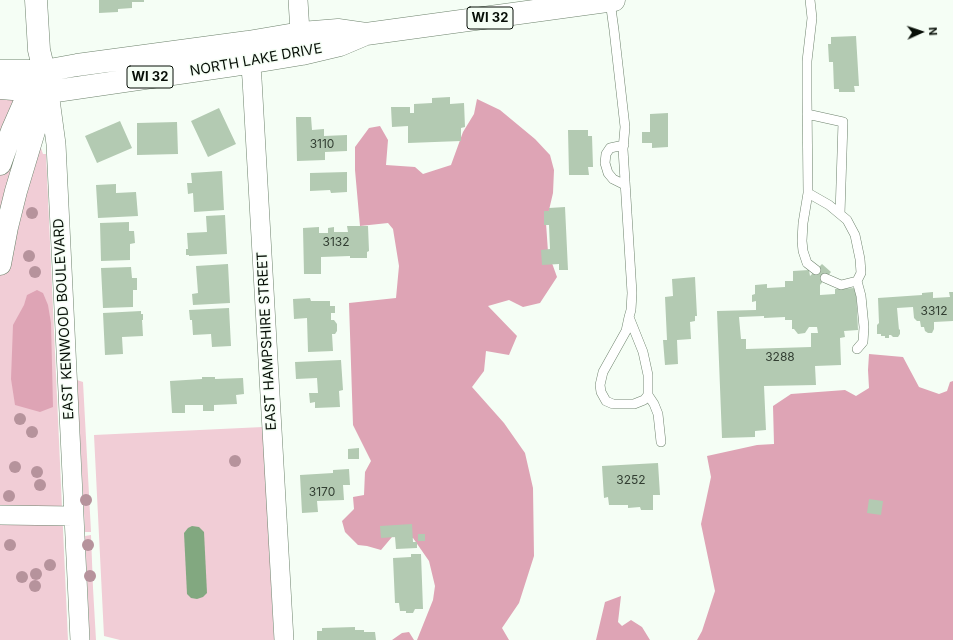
<!DOCTYPE html>
<style>
body{margin:0}
#map{position:relative;width:953px;height:640px;overflow:hidden;background:#f5fef5;font-family:Inter,sans-serif}
canvas{display:block}
.north{position:absolute;left:901px;top:12px;width:40px;height:40px;-webkit-text-stroke:3px #f5fef5;paint-order:stroke;rotate:87deg;font-size:11px;font-weight:700;line-height:16px;text-align:center;color:#070f07}
.north::after{content:'';display:block;margin:auto;width:14px;height:18px;background:#070f07;clip-path:polygon(50% 0,100% 100%,50% 72%,0 100%)}
</style>
<div id="map">
<canvas width="953" height="640"></canvas>
<div class="north">N</div>
</div>
<script>
const ctx = document.querySelector('canvas').getContext('2d');
ctx.lineJoin = 'round';
function paint(path, color) { ctx.fillStyle = color; ctx.fill(path, 'evenodd'); }
const shape = rows => new Path2D(rows.map(r => 'M' + r).join(''));
function strokePath(path, color, width, dash) { ctx.strokeStyle = color; ctx.lineWidth = width; ctx.lineCap = dash ? 'butt' : 'round'; ctx.setLineDash(dash || []); ctx.stroke(path); }
function write(font, color, halo, rows, align = 'center') {
  ctx.font = font + ' Inter,sans-serif'; ctx.lineWidth = 3; ctx.setLineDash([]); ctx.textBaseline = 'middle'; ctx.strokeStyle = halo; ctx.fillStyle = color; for (const [text, x, y, turn = 0] of rows) {
    ctx.save(); ctx.translate(x, y); ctx.rotate((+turn || 0) * Math.PI / 180); ctx.textAlign = isNaN(turn) ? turn : align; if (halo) ctx.strokeText(text, 0, 0); ctx.fillText(text, 0, 0); ctx.restore();
  }
}
const green = shape([
 [0,98,24,100,43,154,46,154,68,640,0,640],
 [77,380,83,382,91,532,85,532],
 [263,427,274,640,120,640,104,636,94,435],
 [91,535,93,588,96,640,90,640,85,536]
]);
const forest = shape([
 [477,99,500,110,535,139,550,155,554,170,553,193,546,223,548,252,557,277,540,303,523,307,509,300,488,306,517,336,509,355,486,351,484,371,472,387,504,423,525,453,533,488,534,556,519,603,502,628,509,640,417,640,433,600,435,586,429,561,413,538,392,537,381,550,367,546,358,545,345,532,342,521,354,509,353,497,364,495,365,472,371,461,353,425,349,303,396,298,399,266,393,229,388,223,360,226,355,170,355,147,369,128,380,126,388,140,386,165,415,167,423,174,451,165,463,132,474,114],
 [37,290,43,293,48,305,51,323,53,407,40,412,15,405,11,379,13,325,24,305,27,295],
 [869,354,903,357,919,387,939,394,947,391,950,382,953,381,953,640,697,640,702,631,715,591,701,524,711,477,707,456,757,445,774,444,773,406,791,394,845,390,856,396,869,388,868,370],
 [621,596,618,622,622,626,631,620,642,627,650,640,596,640,605,602],
 [409,632,414,640,392,640,402,633]
]);
const water = shape([
 [192,526,199,527,204,532,207,593,203,597,197,599,191,598,187,594,184,533,188,528]
]);
const building = shape([
 [99,0,144,0,144,2,132,2,132,8,118,9,118,12,99,13],
 [856,36,859,86,854,86,855,92,839,92,839,89,834,89,833,62,829,62,828,44,831,44,831,37],
 [450,97,450,104,464,103,465,127,461,128,461,141,408,143,408,126,392,127,391,107,410,107,410,113,414,113,414,104,432,103,432,98],
 [219,108,236,144,208,157,191,121],
 [668,113,668,147,652,148,652,143,642,143,642,132,650,132,650,114],
 [296,117,311,117,312,130,324,129,324,136,347,135,347,151,325,152,325,160,297,161],
 [120,121,132,148,97,163,85,136],
 [177,122,178,154,137,155,137,123],
 [568,130,588,130,588,136,592,136,593,167,588,167,589,175,569,175],
 [222,171,224,210,194,212,193,193,188,194,187,183,192,183,191,173],
 [347,172,347,192,331,193,330,190,310,191,310,173],
 [116,184,116,193,136,192,138,216,98,218,96,185],
 [565,207,568,270,559,270,559,264,542,265,541,250,550,249,549,225,544,225,544,211,549,211,549,208],
 [225,215,227,254,189,256,189,255,186,255,186,249,188,249,187,233,207,232,206,216],
 [129,222,129,231,134,231,135,243,130,244,130,260,101,261,100,223],
 [347,226,368,226,369,251,367,252,367,258,350,258,350,256,321,257,321,274,304,274,303,228,319,227,319,233,328,233,328,228,334,227,334,232,348,232],
 [228,264,230,303,193,305,192,294,198,293,196,266],
 [822,264,831,272,820,285,820,295,835,294,835,289,856,288,858,330,844,331,845,337,840,338,841,365,815,366,816,385,764,386,766,430,755,431,755,437,722,438,717,311,756,310,756,301,752,302,752,295,755,294,755,285,767,284,767,288,785,287,785,281,793,281,793,271,809,270,810,276],
 [764,316,764,318,785,317,785,320,792,320,792,329,794,329,798,334,805,333,809,327,817,327,818,333,811,333,811,347,746,349,746,339,741,339,739,317],
 [131,267,132,278,137,278,137,290,133,290,133,307,103,308,101,268],
 [695,277,697,316,695,316,695,321,690,322,691,339,677,340,678,364,665,365,663,340,667,340,665,297,673,296,672,279],
 [933,292,933,298,950,297,949,292,953,292,953,321,934,322,934,329,932,333,928,333,925,331,924,327,921,327,920,321,917,321,914,318,913,307,897,308,899,330,900,329,900,334,898,337,893,337,891,335,889,335,889,338,885,338,885,336,881,336,881,334,877,334,877,325,879,323,878,298,922,295,922,293],
 [310,298,311,301,330,301,330,306,335,306,335,313,331,313,331,320,334,320,337,324,337,331,335,334,332,334,333,351,308,352,307,318,294,319,293,299],
 [229,308,231,346,212,347,211,334,193,335,192,320,190,320,189,310],
 [141,311,141,314,143,314,143,320,142,320,143,336,122,337,123,354,105,355,103,313],
 [341,360,343,390,339,391,340,407,315,408,315,402,310,403,309,393,318,393,317,378,296,379,295,362],
 [202,377,215,377,215,379,243,378,244,394,236,395,237,404,214,405,214,411,203,411,203,405,185,405,185,413,172,413,170,381,202,379],
 [359,448,359,459,348,459,348,449],
 [658,463,660,495,653,495,653,510,641,510,640,507,628,508,628,505,609,505,608,497,604,498,602,466],
 [349,469,350,485,343,485,344,500,317,501,318,512,302,513,300,475,333,473,333,470],
 [869,499,883,501,881,515,867,513],
 [412,524,413,542,417,542,417,548,396,549,395,537,381,538,380,526],
 [418,534,425,534,425,541,418,541],
 [411,554,421,554,423,609,415,609,413,613,406,613,406,611,400,611,399,603,395,603,393,558,411,557],
 [355,627,355,630,364,630,364,632,375,632,376,640,317,640,317,631,322,631,322,628]
]);
const lane = shape([
 [810,0,812,18,807,61,807,98,808,193,803,223,802,241,803,251,807,263,816,270],
 [610,1,614,30,625,127,623,149,632,293,631,310,629,317,626,331,603,372,600,385,601,392,606,401,613,404,634,404,644,400,648,395,648,375,643,352,629,317],
 [807,114,843,122,840,214],
 [624,145,610,148,606,154,605,163,608,173,613,179,625,185],
 [808,193,829,205,847,220,855,235,860,259,861,273,857,281,841,285,825,278],
 [857,349,863,342,864,327,861,296,857,281],
 [648,395,654,404,658,414,661,442]
]);
const street = shape([
 [298,0,301,48],
 [249,47,252,79,284,640],
 [49,92,56,144,80,640],
 [0,515,73,516]
]);
const secondary = shape([
 [0,71,44,71],
 [0,88,49,92,39,50,36,0]
]);
const primary = shape([
 [0,164,12,131,23,106,34,82,39,75,44,71,77,65,248,42,301,33,338,30,366,34],
 [0,264,7,227,16,191,35,128,49,92,234,65,302,54,340,45,366,34,614,0]
]);
const trees = [
 [32,213],
 [29,256],
 [35,272],
 [20,419],
 [32,432],
 [235,461],
 [15,467],
 [37,472],
 [40,485],
 [9,496],
 [86,500],
 [10,545],
 [88,545],
 [50,565],
 [36,574],
 [90,576],
 [22,577],
 [35,586]
];
const numberNames = [
 ["3110",322,144],
 ["3132",336,242],
 ["3312",934,311],
 ["3288",780,357],
 ["3252",631,480],
 ["3170",322,492]
];
const shields = [
 [490,18,46],
 [150,77,46]
];
const shieldNames = [
 ["WI 32",490,18],
 ["WI 32",150,77]
];
const streetNames = [
 ["NORTH LAKE DRIVE",256,60,-10],
 ["EAST KENWOOD BOULEVARD",64,319,-93],
 ["EAST HAMPSHIRE STREET",267,341,-93]
];
paint(green, '#f1cdd6');
paint(forest, '#dea4b5');
paint(water, '#82a880');
paint(building, '#b3cab2');
strokePath(lane, '#6d826c', 10);
strokePath(street, '#6d826c', 20);
strokePath(secondary, '#6d826c', 23);
strokePath(primary, '#6d826c', 23);
strokePath(lane, '#fff', 9);
strokePath(street, '#fff', 19);
strokePath(secondary, '#fff', 22);
strokePath(primary, '#fff', 22);
ctx.fillStyle = '#b6939c';
for (const [x, y] of trees) { ctx.beginPath(); ctx.arc(x, y, 6, 0, 2 * Math.PI); ctx.fill(); }
write('12px', '#323e32', null, numberNames);
for (const [x, y, w] of shields) { const box = new Path2D(); box.roundRect(x - w / 2, y - 11, w, 22, 3); ctx.fillStyle = '#f5fef5'; ctx.fill(box); strokePath(box, '#070f07', 1); }
write('bold 13px', '#070f07', null, shieldNames);
write('14px', '#070f07', '#f5fef5', streetNames);
</script>
